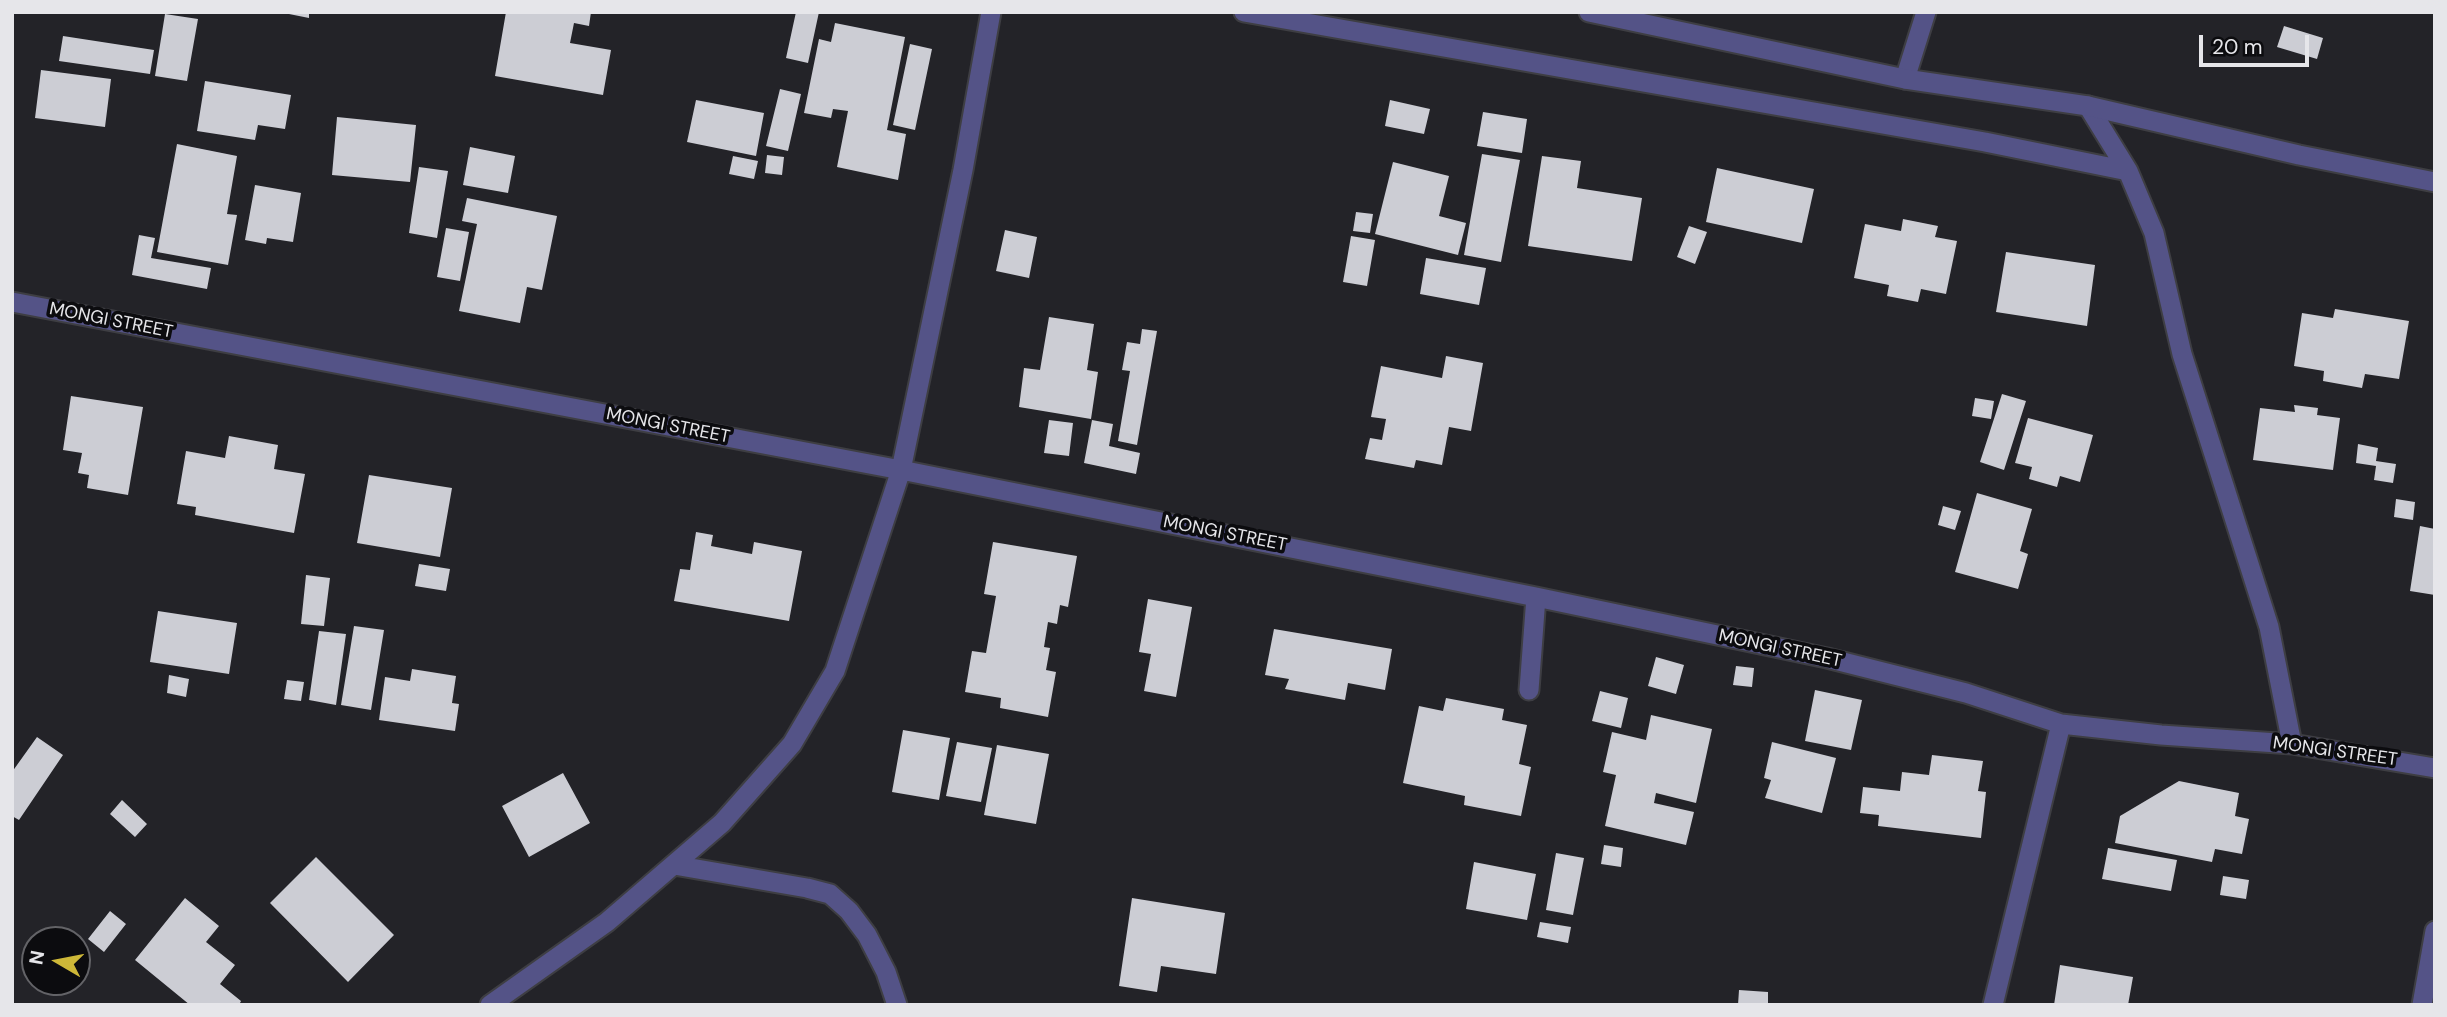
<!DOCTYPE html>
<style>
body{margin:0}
#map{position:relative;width:2447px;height:1017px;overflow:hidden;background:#232328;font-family:"DM Sans",sans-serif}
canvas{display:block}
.frame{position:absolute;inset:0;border:14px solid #e6e6ea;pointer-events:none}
.north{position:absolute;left:21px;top:926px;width:70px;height:70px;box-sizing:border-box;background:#0c0c0f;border:2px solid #636367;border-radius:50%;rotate:280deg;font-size:19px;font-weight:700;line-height:28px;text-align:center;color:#e6e6ea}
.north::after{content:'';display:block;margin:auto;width:24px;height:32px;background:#ceb838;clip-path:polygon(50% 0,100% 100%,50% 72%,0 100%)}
.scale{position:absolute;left:2199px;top:35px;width:110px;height:32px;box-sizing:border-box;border:4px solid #e6e6ea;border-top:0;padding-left:9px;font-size:21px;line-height:24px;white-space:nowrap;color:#e6e6ea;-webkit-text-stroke:5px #0c0c0f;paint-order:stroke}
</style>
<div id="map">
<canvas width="2447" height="1017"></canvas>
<div class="frame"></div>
<div class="north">N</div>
<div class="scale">20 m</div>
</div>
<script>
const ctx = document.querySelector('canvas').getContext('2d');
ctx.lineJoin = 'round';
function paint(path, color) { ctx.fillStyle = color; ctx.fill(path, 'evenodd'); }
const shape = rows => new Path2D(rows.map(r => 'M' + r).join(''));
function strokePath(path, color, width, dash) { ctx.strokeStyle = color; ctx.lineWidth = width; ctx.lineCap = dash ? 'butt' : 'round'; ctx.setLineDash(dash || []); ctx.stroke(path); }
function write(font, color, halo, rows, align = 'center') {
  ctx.font = font + ' "DM Sans",sans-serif'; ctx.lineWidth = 7; ctx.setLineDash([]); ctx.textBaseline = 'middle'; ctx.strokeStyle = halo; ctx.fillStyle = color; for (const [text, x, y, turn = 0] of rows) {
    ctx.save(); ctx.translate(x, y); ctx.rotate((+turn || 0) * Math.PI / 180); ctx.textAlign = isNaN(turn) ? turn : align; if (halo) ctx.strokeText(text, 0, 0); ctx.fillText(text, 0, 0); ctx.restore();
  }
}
const building = shape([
 [279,12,309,12,309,18],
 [506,12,591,12,589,26,574,23,570,43,611,50,603,95,495,76],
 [796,12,819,12,808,63,786,58],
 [165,14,198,19,187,81,155,76],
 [835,23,905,37,887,130,906,134,898,180,837,167,848,111,833,109,831,118,804,113,819,39,831,42],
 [2284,26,2323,38,2317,59,2277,47],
 [63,36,154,50,150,74,59,61],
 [910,44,932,49,915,130,893,125],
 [41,70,111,79,105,127,35,118],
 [205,81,291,95,285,129,258,125,255,140,197,131],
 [780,89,801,94,788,151,766,146],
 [696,100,764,113,756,156,687,142],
 [1390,100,1430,109,1424,134,1385,126],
 [1483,112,1527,119,1522,153,1477,146],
 [337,117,416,125,410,182,332,175],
 [177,144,237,156,227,214,237,215,228,265,157,252],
 [470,147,515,156,508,193,463,185],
 [1482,154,1520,160,1501,262,1464,255],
 [767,155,784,157,782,175,765,173],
 [733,156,758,161,754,179,729,174],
 [1542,156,1581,161,1577,188,1642,198,1632,261,1528,246],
 [1393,162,1449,176,1439,216,1466,223,1458,255,1375,234],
 [419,167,448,171,437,238,409,233],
 [1717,168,1814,189,1802,243,1706,222],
 [255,185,301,193,293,242,267,238,266,244,245,240],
 [467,198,557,216,542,290,527,287,520,323,459,311,477,224,462,221],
 [1356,212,1373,214,1370,233,1353,231],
 [1903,219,1938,226,1935,237,1957,241,1946,294,1921,289,1918,302,1887,296,1889,285,1854,278,1865,224,1901,231],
 [1689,226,1707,232,1695,264,1677,257],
 [446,228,469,232,460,281,437,277],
 [1005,230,1037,237,1029,278,996,271],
 [139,235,155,238,151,258,211,268,207,289,132,275],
 [1351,236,1375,240,1367,286,1343,282],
 [2006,252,2095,265,2087,326,1996,312],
 [1426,258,1486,268,1479,305,1420,294],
 [2335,309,2409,321,2399,379,2365,374,2362,388,2323,381,2324,371,2294,366,2302,313,2333,318],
 [1049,317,1094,324,1087,370,1098,372,1091,419,1019,407,1024,368,1040,370],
 [1142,329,1157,331,1137,445,1118,441,1130,371,1122,370,1127,342,1140,344],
 [1446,356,1483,363,1471,431,1449,427,1442,465,1416,460,1414,468,1365,459,1370,438,1382,440,1386,419,1371,417,1381,366,1442,378],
 [2002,394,2026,401,2004,470,1980,462],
 [71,396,143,407,128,495,87,488,89,475,78,473,82,453,63,450],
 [1975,398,1994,401,1991,419,1972,416],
 [2294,405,2318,408,2317,415,2340,418,2333,470,2253,460,2260,408,2295,412],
 [2028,418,2093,435,2080,482,2060,476,2057,487,2029,479,2032,467,2015,463],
 [1049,420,1073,423,1069,456,1044,453],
 [1092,420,1113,424,1109,446,1140,453,1136,474,1084,463],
 [229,436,278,445,274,469,305,474,294,533,195,515,196,507,177,504,186,451,225,458],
 [2358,444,2378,448,2376,461,2396,464,2393,483,2374,480,2376,466,2356,463],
 [369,475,452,488,440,557,357,543],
 [1977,493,2032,509,2020,551,2028,554,2018,589,1955,572],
 [2396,499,2415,502,2413,520,2394,517],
 [1943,506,1961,511,1955,530,1938,525],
 [2420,526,2435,529,2435,595,2410,591],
 [696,532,713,535,711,546,752,554,754,542,802,551,789,621,674,601,680,569,690,570],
 [993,542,1077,556,1068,607,1060,605,1057,624,1048,622,1044,647,1050,648,1046,670,1056,672,1048,717,1000,708,1001,698,965,692,972,651,986,653,996,596,984,594],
 [419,564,450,569,446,591,415,586],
 [306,575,330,578,324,626,301,624],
 [1148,599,1192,607,1176,697,1144,691,1151,654,1139,652],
 [158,611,237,623,229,674,150,662],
 [354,626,384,630,371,710,341,705],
 [1274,629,1392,649,1385,690,1348,683,1345,700,1285,689,1289,679,1265,675],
 [319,631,346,634,336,705,309,700],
 [1656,657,1684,665,1676,694,1648,686],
 [1736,666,1754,668,1752,687,1733,685],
 [412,669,456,676,452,703,459,704,455,731,379,720,385,677,410,681],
 [169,675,189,679,186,697,167,693],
 [287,680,304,682,301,701,284,699],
 [1815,690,1862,700,1851,750,1805,741],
 [1600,691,1628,698,1621,728,1592,721],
 [1446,698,1504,709,1502,720,1527,725,1519,764,1531,767,1521,816,1464,805,1465,796,1403,783,1419,706,1443,711],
 [1651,715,1712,729,1696,803,1656,793,1654,803,1694,812,1686,845,1605,826,1616,775,1603,772,1612,732,1646,740],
 [903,730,950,738,939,800,892,792],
 [37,737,63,755,19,820,12,816,12,772],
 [957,742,992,748,981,802,946,796],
 [1772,742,1836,758,1822,813,1765,798,1771,780,1764,778],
 [997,745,1049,754,1036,824,984,815],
 [1932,755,1983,761,1978,791,1986,792,1981,838,1878,826,1879,815,1860,813,1863,787,1900,791,1902,772,1929,775],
 [563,773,590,823,529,857,502,806],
 [2179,781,2239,793,2235,816,2249,819,2242,854,2215,849,2212,862,2115,843,2120,816],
 [122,800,147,824,135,837,110,814],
 [1604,845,1623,848,1621,867,1601,864],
 [2108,848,2177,860,2171,891,2102,879],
 [1556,853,1584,858,1573,915,1546,910],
 [316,857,394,935,348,982,270,903],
 [1474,862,1536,874,1527,920,1466,909],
 [2223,876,2249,880,2246,899,2220,895],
 [185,898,219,926,206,942,235,965,220,984,241,1001,239,1005,190,1005,135,960],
 [1132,898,1225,913,1216,974,1161,966,1157,992,1119,986],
 [110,911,126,924,104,952,88,939],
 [1540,922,1571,927,1568,943,1537,937],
 [2060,965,2133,977,2128,1005,2054,1005],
 [1739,990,1768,992,1768,1005,1738,1005]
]);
const minor = shape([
 [1244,12,1985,142,2128,171],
 [1905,79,1926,12],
 [2088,106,2128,171,2154,233,2182,354,2269,627,2292,744],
 [12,302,901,470,1536,597,1827,658,1966,693,2061,724,2161,735,2292,744,2435,768],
 [1529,690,1536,597],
 [674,865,807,888,830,894,849,911,867,935,886,972,897,1005],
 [490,1005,607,922,722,823,792,744,835,671,901,470,963,170,991,12],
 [1993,1005,2061,724],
 [2422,1005,2435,931]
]);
const tertiary = shape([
 [1589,12,1905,79,2088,106,2299,155,2435,182]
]);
const streetNames = [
 ["MONGI STREET",111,321,11],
 ["MONGI STREET",668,426,11],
 ["MONGI STREET",1225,534,11],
 ["MONGI STREET",1780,649,12],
 ["MONGI STREET",2335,752,8]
];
paint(building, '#cccdd4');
strokePath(minor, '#3e3e43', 23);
strokePath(tertiary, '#3e3e43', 23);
strokePath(minor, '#545387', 19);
strokePath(tertiary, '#545387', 19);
write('18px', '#e6e6ea', '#0c0c0f', streetNames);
</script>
